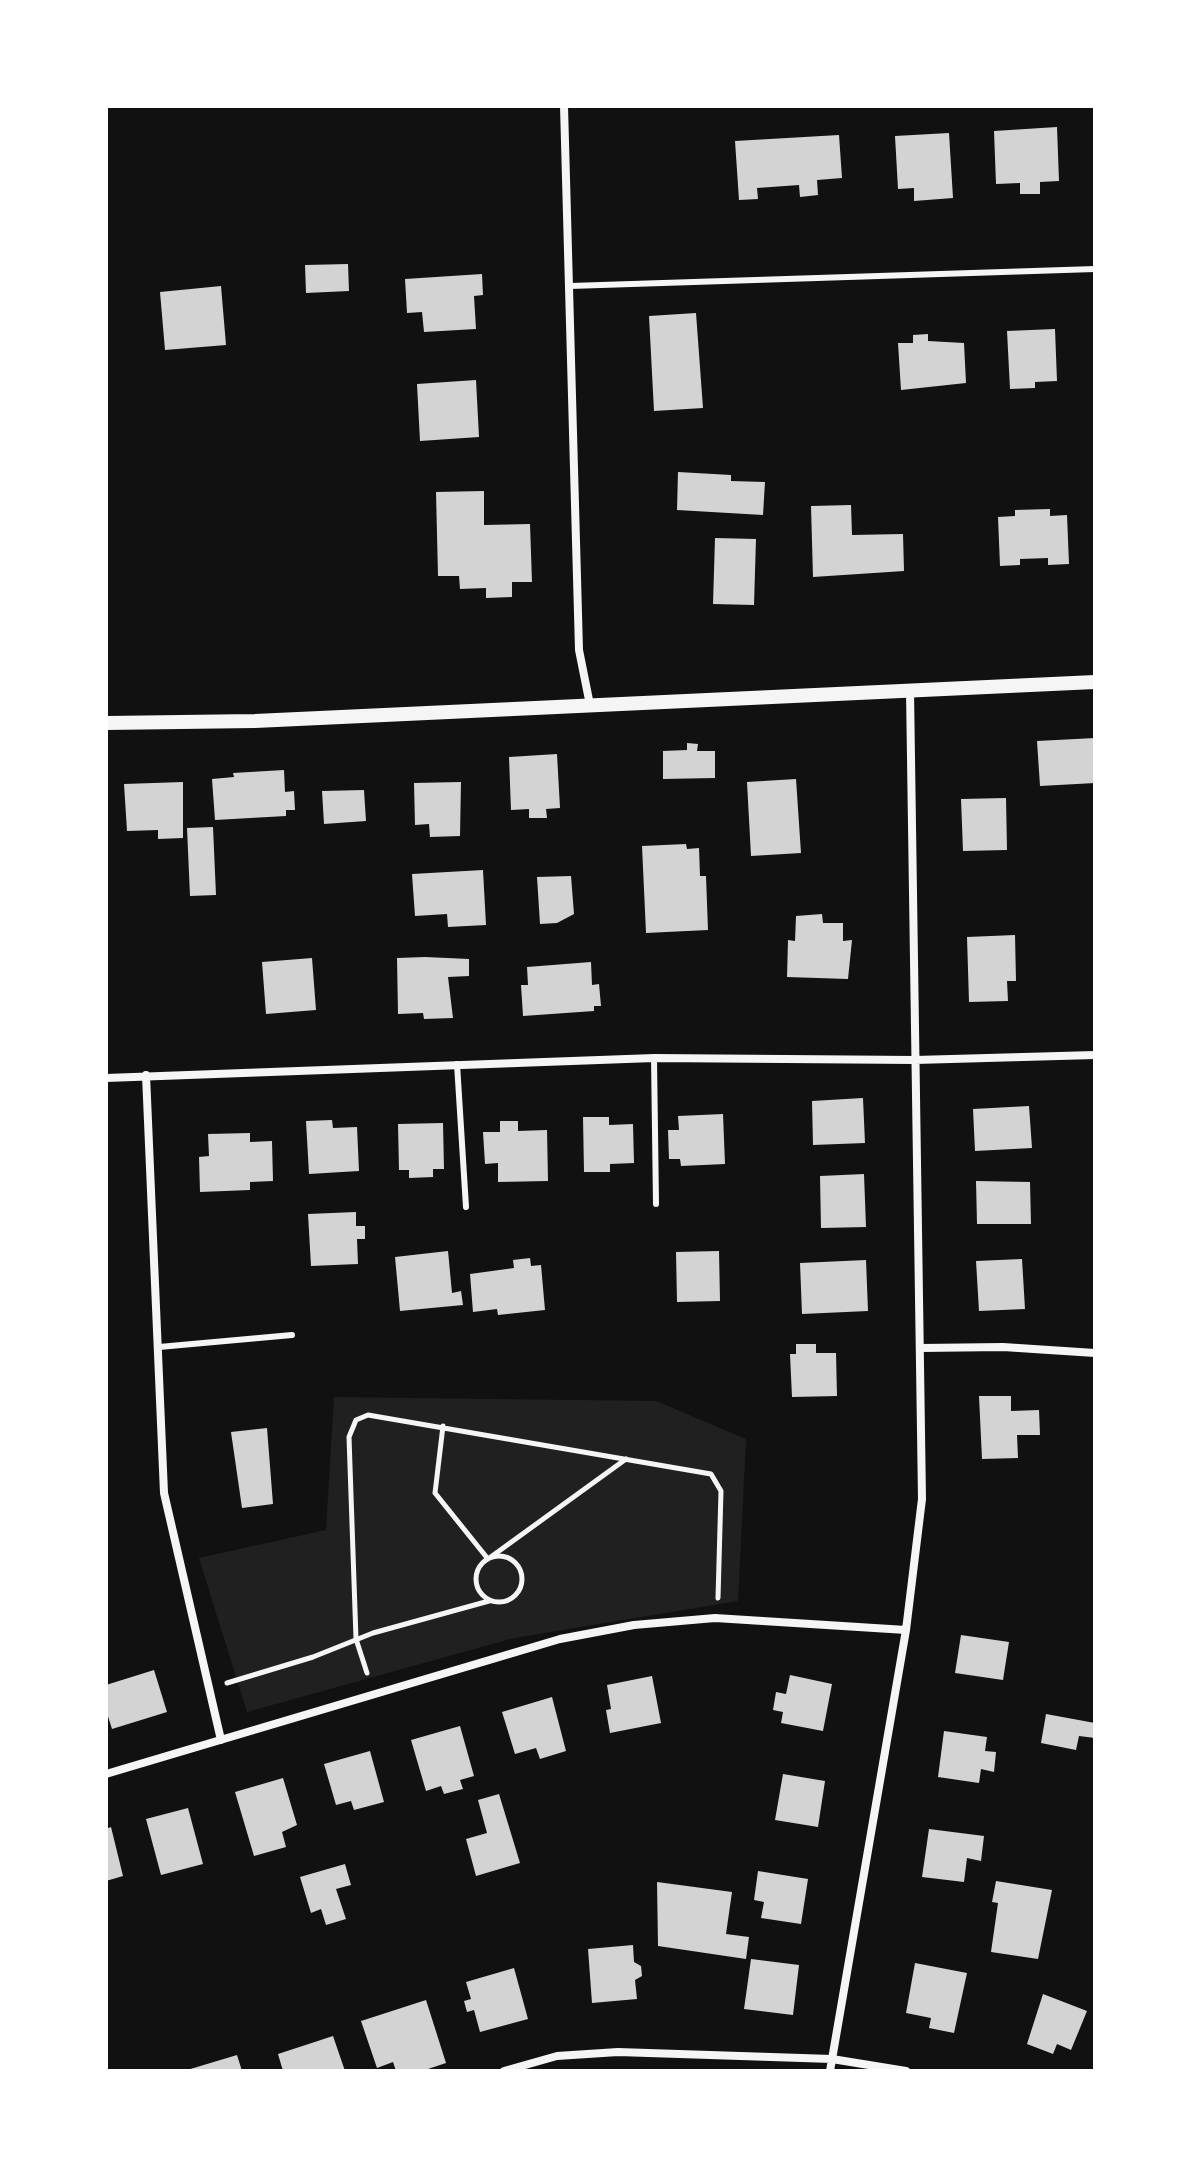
<!DOCTYPE html>
<style>
body{margin:0}
#map{position:relative;width:1201px;height:2177px;overflow:hidden;background:#111;font-family:"Noto Sans",sans-serif}
canvas{display:block}
.frame{position:absolute;inset:0;border:108px solid #fff;pointer-events:none}
</style>
<div id="map">
<canvas width="1201" height="2177"></canvas>
<div class="frame"></div>
</div>
<script>
const ctx = document.querySelector('canvas').getContext('2d');
ctx.lineJoin = 'round';
function paint(path, color) { ctx.fillStyle = color; ctx.fill(path, 'evenodd'); }
const shape = rows => new Path2D(rows.map(r => 'M' + r).join(''));
function strokePath(path, color, width, dash) { ctx.strokeStyle = color; ctx.lineWidth = width; ctx.lineCap = dash ? 'butt' : 'round'; ctx.setLineDash(dash || []); ctx.stroke(path); }
const green = shape([
 [334,1397,656,1401,746,1439,738,1601,514,1638,247,1712,199,1558,326,1530]
]);
const building = shape([
 [1057,127,1059,181,1040,182,1040,194,1020,194,1020,183,996,184,994,131],
 [949,133,953,198,914,201,914,188,898,189,895,136],
 [839,135,842,178,817,180,818,195,800,197,799,185,757,188,758,199,739,200,735,141],
 [348,264,349,291,306,293,305,265],
 [482,274,483,295,474,296,476,329,424,332,422,312,407,313,405,279],
 [221,286,226,345,165,350,160,292],
 [696,313,703,408,654,411,649,316],
 [1055,329,1057,381,1035,382,1035,388,1010,389,1007,331],
 [928,334,928,341,964,343,966,383,901,390,898,343,913,343,913,335],
 [476,380,479,437,420,441,417,384],
 [678,472,731,475,731,481,765,482,763,515,677,510],
 [484,491,484,525,530,524,532,582,512,582,512,597,486,598,486,588,460,589,459,576,438,576,436,492],
 [851,505,852,535,903,534,904,571,813,577,811,506],
 [1050,509,1050,516,1067,515,1069,564,1048,565,1048,558,1020,559,1020,565,1000,566,998,517,1015,516,1015,510],
 [715,538,756,539,754,605,713,604],
 [1095,738,1095,783,1040,786,1037,741],
 [687,743,698,744,697,751,715,751,715,778,663,779,663,751,687,750],
 [557,754,560,808,546,809,547,818,529,818,529,809,511,810,509,757],
 [284,770,285,792,294,791,295,810,286,810,286,816,215,820,212,779,234,777,233,773],
 [796,779,801,853,751,856,747,782],
 [183,782,183,838,158,839,158,830,127,831,124,784],
 [461,782,460,836,430,837,429,824,415,825,414,783],
 [364,790,366,821,324,824,322,791],
 [1006,798,1007,850,963,851,961,799],
 [213,827,216,895,190,896,187,828],
 [686,844,687,849,699,848,700,876,706,876,708,930,646,933,642,846],
 [483,870,486,925,448,927,447,914,415,916,412,874],
 [571,876,574,914,557,923,540,924,537,877],
 [822,914,823,923,843,923,843,941,852,940,848,979,787,977,788,940,795,941,796,916],
 [1015,935,1016,981,1007,981,1008,1001,969,1002,967,937],
 [425,957,469,959,469,976,448,977,453,1018,424,1019,423,1013,398,1014,397,958],
 [312,958,316,1010,266,1014,262,962],
 [591,962,592,985,599,984,601,1006,594,1006,594,1011,523,1016,521,985,528,985,527,967],
 [863,1098,865,1143,813,1145,812,1101],
 [1029,1106,1032,1148,975,1151,973,1109],
 [723,1114,725,1164,681,1166,680,1159,669,1159,668,1130,679,1130,678,1116],
 [583,1117,609,1117,609,1125,633,1124,634,1163,610,1164,610,1172,584,1172],
 [332,1120,333,1128,357,1127,359,1171,309,1174,306,1121],
 [500,1121,518,1121,518,1131,547,1130,548,1181,498,1182,498,1163,485,1164,483,1132,500,1132],
 [443,1123,444,1169,433,1169,433,1177,409,1178,409,1170,399,1170,398,1124],
 [250,1133,250,1142,272,1141,273,1181,250,1182,250,1190,200,1192,199,1157,209,1156,208,1134],
 [864,1174,866,1227,821,1228,820,1176],
 [976,1181,1030,1182,1031,1224,977,1224],
 [356,1212,356,1226,365,1226,365,1239,357,1239,358,1264,311,1266,308,1214],
 [448,1251,452,1293,461,1291,463,1305,400,1311,395,1257],
 [719,1251,720,1301,677,1302,676,1252],
 [530,1258,531,1266,541,1265,545,1310,498,1315,497,1309,473,1312,470,1274,514,1268,513,1260],
 [1022,1259,1025,1309,979,1311,976,1261],
 [866,1260,868,1311,802,1314,800,1263],
 [796,1344,816,1344,816,1353,836,1353,837,1396,792,1397,790,1354,796,1354],
 [979,1396,1011,1396,1011,1411,1039,1410,1040,1435,1017,1435,1018,1458,982,1459],
 [267,1428,273,1504,242,1508,231,1432],
 [961,1635,1009,1642,1003,1680,955,1673],
 [154,1670,167,1712,112,1729,106,1710,106,1685],
 [790,1675,832,1684,823,1731,781,1723,783,1712,773,1710,776,1692,786,1694],
 [652,1676,661,1723,610,1733,606,1710,611,1709,607,1685],
 [552,1697,566,1751,540,1759,536,1748,515,1754,502,1712],
 [1046,1714,1095,1723,1095,1738,1079,1736,1076,1750,1041,1743],
 [460,1726,474,1776,460,1780,463,1789,444,1794,441,1786,426,1791,411,1740],
 [944,1731,987,1737,985,1751,996,1752,994,1772,981,1769,979,1783,938,1777],
 [370,1751,384,1802,354,1810,351,1801,336,1805,324,1764],
 [783,1774,825,1781,818,1827,775,1820],
 [283,1778,297,1825,282,1832,286,1847,254,1856,235,1792],
 [499,1794,520,1863,476,1876,466,1839,487,1833,478,1800],
 [188,1808,203,1864,161,1875,146,1819],
 [111,1827,123,1876,106,1881,106,1829],
 [929,1829,984,1836,981,1861,967,1858,964,1882,922,1877],
 [345,1864,351,1885,336,1889,346,1919,326,1925,321,1909,311,1913,300,1877],
 [758,1871,808,1879,801,1924,761,1918,764,1902,754,1900],
 [996,1881,1052,1890,1038,1959,991,1952,998,1903,992,1902],
 [657,1882,732,1892,726,1934,749,1937,746,1959,658,1946],
 [633,1945,634,1962,641,1966,642,1976,635,1980,637,1999,592,2003,588,1949],
 [751,1959,799,1965,793,2015,744,2009],
 [915,1963,967,1973,954,2033,929,2028,931,2018,906,2013],
 [514,1968,528,2019,480,2032,474,2010,467,2012,464,2001,471,1999,466,1982],
 [1043,1994,1087,2011,1071,2050,1057,2044,1053,2054,1027,2044],
 [426,2000,446,2063,422,2071,396,2071,393,2062,377,2068,361,2021],
 [333,2036,345,2071,283,2071,278,2054],
 [237,2055,242,2071,187,2071,187,2070]
]);
const path = shape([
 [443,1426,435,1493,488,1559,626,1459],
 '476 1579a23 23 0 1 1 46 0a23 23 0 1 1-46 0Z',
 [367,1673,356,1639,349,1437,356,1420,368,1415,711,1474,721,1491,718,1598],
 [227,1683,313,1657,373,1633,489,1601]
]);
const service = shape([
 [570,286,1095,269],
 [654,1058,656,1204],
 [457,1064,466,1207],
 [159,1347,292,1335]
]);
const minor = shape([
 [564,106,579,650,590,705],
 [146,1075,164,1493,221,1740],
 [106,1078,654,1058,915,1060,1095,1055],
 [921,1348,1003,1347,1095,1353],
 [106,1774,560,1639,634,1625,715,1618,906,1630],
 [504,2071,557,2056,618,2052,832,2059,906,2071],
 [830,2071,906,1630,922,1499,910,691]
]);
const tertiary = shape([
 [106,723,255,721,1095,682]
]);
paint(green, '#202020');
paint(building, '#d3d3d3');
strokePath(path, '#f5f5f5', 5);
strokePath(service, '#f5f5f5', 6);
strokePath(minor, '#f5f5f5', 8);
strokePath(tertiary, '#f5f5f5', 14);
</script>
